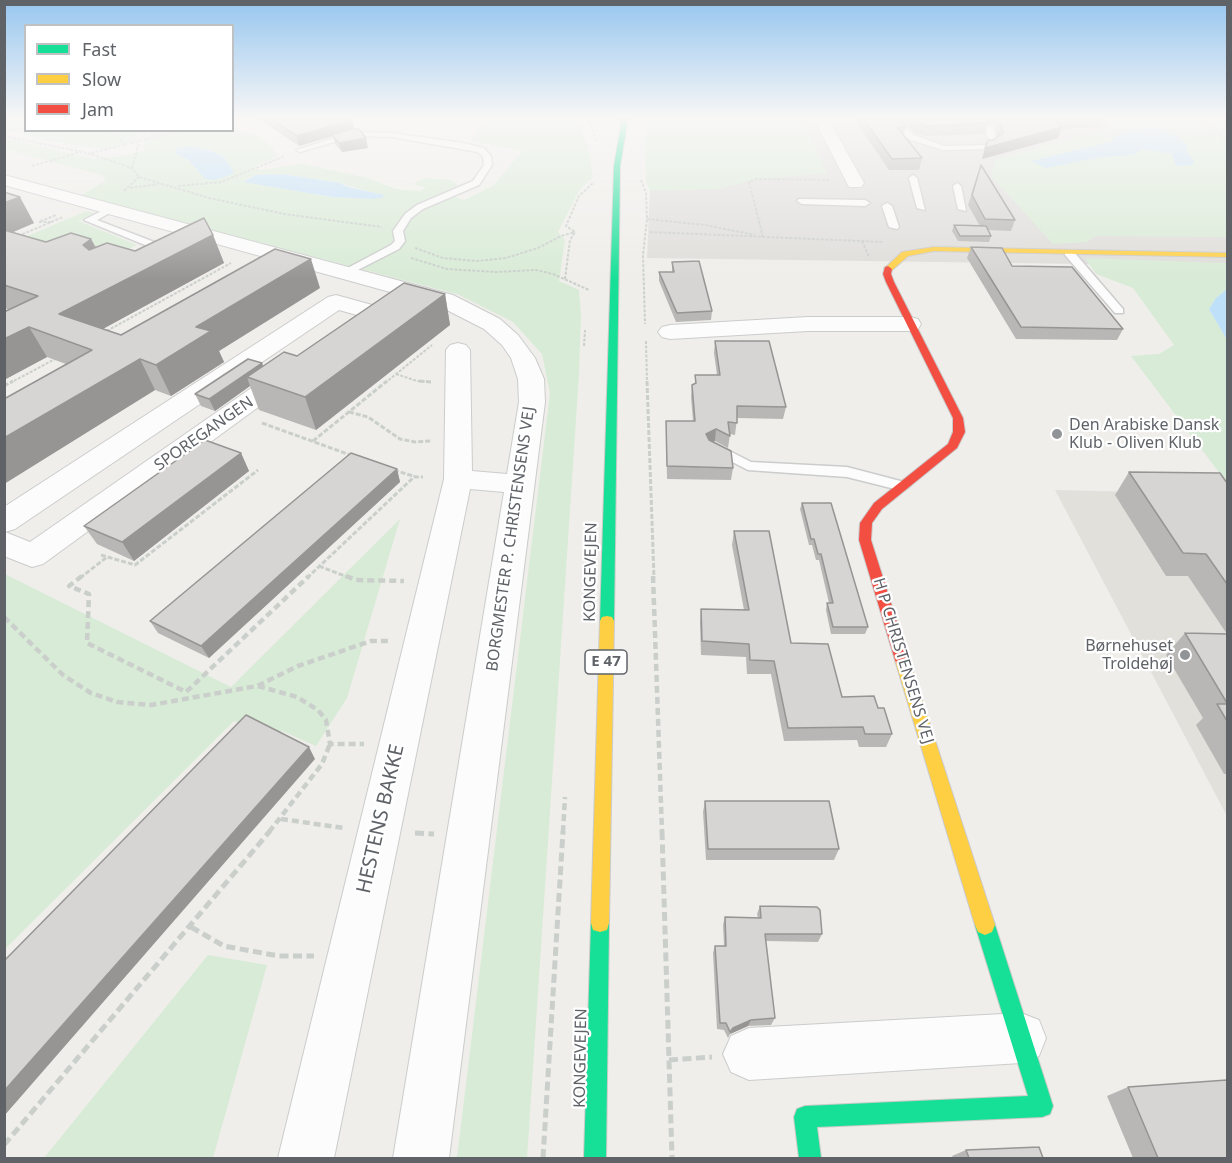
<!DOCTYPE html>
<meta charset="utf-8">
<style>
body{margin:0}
#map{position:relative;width:1232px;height:1163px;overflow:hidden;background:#efeeea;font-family:"Noto Sans",sans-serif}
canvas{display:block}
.frame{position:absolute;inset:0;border:6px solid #5f6368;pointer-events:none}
.legend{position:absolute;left:24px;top:24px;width:210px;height:108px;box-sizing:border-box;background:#fff;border:2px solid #bfc1c3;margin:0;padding:8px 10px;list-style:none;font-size:18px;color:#5f6368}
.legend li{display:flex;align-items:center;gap:12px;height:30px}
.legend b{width:30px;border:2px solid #bfc1c3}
</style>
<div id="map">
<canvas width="1232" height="1163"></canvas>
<div class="frame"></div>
<ul class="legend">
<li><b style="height:8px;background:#16e098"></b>Fast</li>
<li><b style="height:8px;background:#ffcf43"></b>Slow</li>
<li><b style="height:8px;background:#f24e42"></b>Jam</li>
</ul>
</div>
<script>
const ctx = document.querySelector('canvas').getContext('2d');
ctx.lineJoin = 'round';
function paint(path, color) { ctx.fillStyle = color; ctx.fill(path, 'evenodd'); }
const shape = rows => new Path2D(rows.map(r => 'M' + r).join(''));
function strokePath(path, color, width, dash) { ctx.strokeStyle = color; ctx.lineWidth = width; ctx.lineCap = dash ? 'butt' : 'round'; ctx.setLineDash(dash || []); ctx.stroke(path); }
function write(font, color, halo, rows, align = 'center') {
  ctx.font = font + ' "Noto Sans",sans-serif'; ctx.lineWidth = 4.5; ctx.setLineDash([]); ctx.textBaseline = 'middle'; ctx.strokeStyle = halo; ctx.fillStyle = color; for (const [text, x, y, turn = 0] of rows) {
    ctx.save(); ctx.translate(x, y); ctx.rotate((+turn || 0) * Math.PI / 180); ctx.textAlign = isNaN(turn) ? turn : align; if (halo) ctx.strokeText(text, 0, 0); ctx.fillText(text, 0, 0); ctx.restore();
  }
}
const industrial = shape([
 [653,117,1227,117,1227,266,647,258]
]);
const education = shape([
 [1055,490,1227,494,1227,816]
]);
const green = shape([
 [5,117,25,117,26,130,144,131,136,141,102,149,40,140,17,132,5,131],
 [487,117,575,117,588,146,593,177,580,189,558,232,565,240,559,281,579,290,581,315,579,374,527,1158,457,1158,550,393,542,354,513,322,457,294,80,196,105,181,104,176,5,149,4,138,94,159,121,156,145,150,144,140,150,131,233,129,255,135,267,142,278,156,253,167,259,170,303,164,368,178,396,189,420,191,426,188,414,184,424,178,451,180,459,186,444,194,464,200,494,185,522,151,471,141,478,126],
 [190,146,209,150,224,157,234,172,200,174,188,160,175,153],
 [283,174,340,183,383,196,372,199,332,197,244,181,255,175],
 [649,117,802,117,827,173,752,180,719,189,650,191,646,182,645,141],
 [1102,117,1227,117,1227,237,1096,236,1086,242,1053,244,991,176,996,159,1109,128],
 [1149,127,1193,165,1176,166,1172,154,1143,149,1046,168,1032,161,1111,142,1115,136,1124,132],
 [86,211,94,213,79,221,137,245,79,273,4,246],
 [1085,258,1227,263,1227,289,1216,298,1209,309,1227,340,1227,483,1131,356,1159,354,1174,345,1133,288,1096,274],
 [400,519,347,698,316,746,282,731,274,738,234,721,5,949,5,574,231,687],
 [208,955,267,965,213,1158,44,1158]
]);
const water = shape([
 [1149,127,1162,129,1177,136,1188,146,1186,150,1194,161,1193,165,1176,166,1172,154,1143,149,1133,155,1100,157,1046,168,1031,161,1111,142,1115,136,1123,132],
 [190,146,209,150,224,157,234,172,228,176,215,180,205,179,188,160,174,153,177,149],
 [283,174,340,183,348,187,384,195,382,198,372,199,332,197,244,182,255,175],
 [1227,289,1227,340,1209,309,1216,298]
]);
const pathFar3 = shape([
 [587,117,597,142],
 [1203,117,1228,144],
 [232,118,236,117],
 [110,130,126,146],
 [4,136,87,153,132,168,139,177,209,198,284,214,382,227],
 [91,153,184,130],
 [32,166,80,152],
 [132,168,139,142,146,130],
 [641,180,646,193,647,219,643,255,645,324],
 [178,186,221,182,285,156],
 [130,188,158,184],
 [124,191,139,177],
 [647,219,705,225,755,235],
 [51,222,39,222,56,215],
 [650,232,883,242],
 [18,236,63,217],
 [763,237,749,182,756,179,829,180],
 [862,241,869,257],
 [415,248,443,258,477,261,506,258,538,248,561,236,575,232],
 [411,258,447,269,496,272,536,270,553,274,589,290],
 [565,279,570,240,575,232,566,226,579,196,594,182],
 [103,333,231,263],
 [646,341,647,383],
 [584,346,585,330],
 [396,374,417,381,431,382],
 [10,383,57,358],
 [385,383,432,345]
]);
const pathFar2 = shape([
 [419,381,431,382],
 [647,381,654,578],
 [4,386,13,381],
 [349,412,368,417,400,439,415,442,431,441],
 [262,423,353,456],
 [313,441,387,381],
 [394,470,416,477],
 [101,555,135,565,258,470],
 [319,566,350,578],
 [80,578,107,557],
 [307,578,414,477,423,477]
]);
const pathFar1 = shape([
 [82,576,69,586,89,594,87,643,186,692,309,576],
 [346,576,356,580,404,581],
 [653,576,662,832],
 [4,617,63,675,91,693,117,702,151,705,257,686,298,666,371,641,389,641],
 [258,686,297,697,318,710,326,720,330,744,364,744],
 [281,819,344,828],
 [269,832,322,764,330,744],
 [563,832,565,797]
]);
const path = shape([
 [662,831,672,1158],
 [415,833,434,834],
 [191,927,224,946,279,956,314,956],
 [669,1060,712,1057],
 [4,1145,270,831],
 [543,1158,563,831]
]);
const lane = shape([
 [885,117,893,117,914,135,944,146,986,145,989,142,985,127,989,125,993,127,997,143,988,149,943,150,908,139,885,117],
 [354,132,392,133,463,143,484,148,491,156,492,165,479,185,423,209,411,218,403,231,405,241,399,249,346,276,342,275,342,271,391,245,395,241,393,231,405,214,417,205,473,181,484,165,483,157,478,152,392,137,354,136,300,152,296,150,354,132],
 [913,175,917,178,925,210,917,208,909,178,913,175],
 [957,183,961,186,966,211,958,209,953,186,957,183],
 [799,199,865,200,870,203,865,206,802,204,797,201,799,199],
 [887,203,892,206,899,227,897,229,889,227,882,206,887,203],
 [109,207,117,209,97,220,162,245,162,249,152,254,144,254,144,250,150,247,84,220,109,207],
 [1065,251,1073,251,1123,309,1123,313,1115,313,1065,255,1065,251],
 [714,443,751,462,847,467,908,483,910,486,903,491,847,477,748,470,709,450,707,447,714,443]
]);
const street = shape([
 [813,117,864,117,857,121,830,122,864,183,861,187,849,187,813,117],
 [4,175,453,295,500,319,518,335,535,358,544,379,545,402,449,1158,393,1158,504,492,470,489,334,1158,278,1158,444,479,446,350,450,345,458,343,466,345,470,350,472,471,507,474,519,402,518,379,511,358,502,345,484,329,437,305,4,185,4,175],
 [336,295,383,308,386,313,354,338,346,340,338,338,334,333,357,315,339,310,15,529,5,532,30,542,283,366,292,364,301,366,304,371,301,376,43,564,32,567,4,556,4,507,328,297,336,295],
 [808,317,910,317,918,319,921,324,918,329,910,331,808,331,670,339,662,337,658,332,662,327,670,325,808,317],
 [1021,1013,1039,1020,1046,1038,1039,1056,1021,1063,749,1080,731,1072,723,1054,731,1036,749,1028,1021,1013]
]);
const fast = shape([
 [620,117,626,117,627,125,620,166,614,621,612,625,607,626,602,625,600,621,614,166,621,125,620,117],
 [600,914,607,916,609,923,606,1158,584,1158,591,923,593,916,600,914],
 [985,915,992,918,995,925,1053,1106,1050,1114,1042,1117,817,1127,821,1158,799,1158,794,1117,797,1109,805,1106,1028,1096,975,925,978,918,985,915]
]);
const slow = shape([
 [934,247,1228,253,1228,257,934,251,908,256,891,271,884,269,902,252,934,247],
 [607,616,612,617,614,621,609,923,607,930,600,932,593,930,591,923,600,621,602,617,607,616],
 [902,654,907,656,909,660,995,925,992,932,985,935,978,932,975,925,895,660,897,656,902,654]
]);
const jam = shape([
 [888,266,892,269,891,274,894,282,963,418,965,432,957,448,882,509,872,523,871,540,909,660,907,664,902,666,897,664,895,660,859,540,860,523,874,503,948,444,953,432,953,418,886,282,883,274,885,267,888,266]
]);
const wall = shape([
 [256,117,350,117,352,120,354,129,368,148,342,152,335,144,333,136,299,146],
 [858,117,896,117,906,127,903,136,922,158,919,170,889,170,857,123],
 [897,117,1105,117,1100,127,1062,129,1058,138,982,159,988,140,993,140,997,137,995,126,990,123,988,124,985,134,925,136,915,133],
 [981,165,1015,220,1011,231,988,230,991,236,989,242,958,241,952,231,954,225,980,226,968,205],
 [4,192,34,223,13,232,46,242,91,239,96,247,135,251,213,235,224,263,103,329,121,335,320,288,219,351,224,362,171,396,155,390,4,484,4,399,66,364,47,357,4,380,4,312,9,310,4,308],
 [971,247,1012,266,1123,329,1117,340,1016,339,967,258],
 [672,262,712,311,711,320,676,322,659,281,659,272,672,272],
 [445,294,450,325,316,430,259,410,250,386,215,411,201,406,195,394,262,363,263,366,297,356],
 [715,341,786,407,783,419,737,418,735,435,730,434,728,448,715,441,713,442,733,468,731,480,667,479,666,421,693,421,691,397,692,385,695,384,695,375,717,375,714,353],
 [241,453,249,471,134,561,97,544,84,526],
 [397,469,400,482,209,658,158,633,150,621],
 [1129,472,1227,483,1227,774,1224,774,1196,725,1203,718,1166,655,1185,633,1227,634,1188,576,1166,576,1115,495],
 [802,503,868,627,865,634,831,634,826,610,827,603,829,603,819,560,816,560,812,545,809,545,800,509],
 [734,531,791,643,842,697,878,708,892,734,886,747,859,747,857,740,784,741,771,674,747,674,746,657,701,655,700,623,701,609,744,610,732,545],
 [705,801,839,849,834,860,706,860,703,812],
 [760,906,822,934,818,942,766,941,775,1018,771,1025,748,1026,730,1034,728,1038,724,1030,717,1029,713,953,715,946,724,946,723,925,725,917,758,918,757,914],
 [1128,1087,1227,1158,1133,1158,1107,1096],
 [966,1150,1043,1158,953,1158,952,1156]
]);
const shadedWall = shape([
 [986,117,992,117,990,123,988,124],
 [352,120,354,130,299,146,297,136],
 [1062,127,1058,138,982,159,985,148],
 [366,138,368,148,342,152,339,143],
 [20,197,34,223,4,236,4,203],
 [213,235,224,263,75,344,59,314],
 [91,239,105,267,83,245],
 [311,259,320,288,219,351,224,362,171,396,156,365,196,327],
 [445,294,450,325,316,430,305,397],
 [29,327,47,357,4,380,4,339],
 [140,359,155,390,4,484,4,438],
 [262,363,266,375,247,377,250,386,215,411,209,399],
 [716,429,715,441,705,446,706,434],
 [241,453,249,471,134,561,122,542],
 [397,469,400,482,209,658,201,646],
 [309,747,315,759,4,1116,4,1091],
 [751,1020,748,1026,730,1034,728,1038,733,1028]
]);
const building = shape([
 [268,117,350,117,352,120,297,136,268,117],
 [862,117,896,117,906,127,897,127,922,158,892,159,862,117],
 [912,117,987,117,988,123,927,126,918,122,912,117],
 [999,117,1088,117,1050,119,1062,127,985,148,988,140,993,140,1003,133,999,117],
 [352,129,359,129,366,138,339,143,332,135,352,129],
 [981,165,1015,220,985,219,972,195,981,165],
 [4,192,20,197,4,203,4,192],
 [204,218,213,235,59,314,121,335,275,249,311,259,196,327,211,331,156,365,140,359,4,438,4,399,92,350,29,327,4,339,4,312,38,296,4,285,4,230,46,242,71,233,91,239,83,245,89,250,107,243,135,251,204,218],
 [954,225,986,226,991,236,960,236,954,225],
 [971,247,1002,248,1012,266,1072,267,1123,329,1021,327,971,247],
 [699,261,712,311,677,313,659,272,674,272,672,262,699,261],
 [404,283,445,294,305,397,247,377,284,352,297,356,404,283],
 [715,341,769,341,786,407,737,406,737,423,728,422,730,436,716,429,706,434,709,440,731,451,733,468,667,466,666,421,695,421,692,385,696,383,695,375,720,375,715,341],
 [248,359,262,363,209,399,195,394,248,359],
 [205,440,241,453,122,542,84,526,205,440],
 [351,453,397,469,201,646,150,621,351,453],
 [1129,472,1220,473,1227,483,1227,584,1206,554,1183,553,1129,472],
 [802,503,831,503,868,627,833,627,827,603,833,603,821,554,818,554,814,539,811,539,802,503],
 [734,531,769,531,791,643,828,644,842,697,874,696,878,708,884,708,892,734,865,734,863,727,788,728,774,661,750,660,749,644,702,641,701,609,749,610,734,531],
 [1185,633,1227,634,1227,703,1185,633],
 [1217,704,1227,704,1227,721,1217,704],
 [246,715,309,747,4,1091,4,961,246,715],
 [705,801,829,801,839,849,708,849,705,801],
 [760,906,817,907,820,910,822,934,765,934,775,1018,751,1020,733,1028,730,1032,726,1023,720,1023,715,946,726,946,725,917,761,918,760,906],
 [1227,1080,1227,1158,1158,1158,1128,1087,1227,1080],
 [1039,1147,1043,1158,969,1158,966,1150,1039,1147]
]);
const markers = [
 [1057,434,6,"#919496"],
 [1185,655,6,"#919496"]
];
const shields = [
 [606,662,42]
];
const shieldNames = [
 ["E 47",606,662]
];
const poiNames = [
 ["Den Arabiske Dansk",1069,425],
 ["Klub - Oliven Klub",1069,443],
 ["Børnehuset",1173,646,"right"],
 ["Troldehøj",1173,664,"right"]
];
const streetNames = [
 ["SPOREGANGEN",204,434,-35],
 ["BORGMESTER P. CHRISTENSENS VEJ",511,539,-82],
 ["KONGEVEJEN",591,572,-89],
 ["H P CHRISTENSENS VEJ",903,661,73],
 ["KONGEVEJEN",581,1058,-89]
];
const nearStreetnames = [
 ["HESTENS BAKKE",381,819,-77]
];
paint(industrial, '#dfddda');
paint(education, '#e2e0da');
paint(green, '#d8ebd6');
paint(water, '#bfe0f9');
strokePath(lane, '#cbcccc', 3);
strokePath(street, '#cbcccc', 2);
strokePath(fast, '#cacacb', 2);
strokePath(slow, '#cacacb', 2);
strokePath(jam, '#cacacb', 2);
strokePath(pathFar3, '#cacfcc', 2, [3, 1.5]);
strokePath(pathFar2, '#cacfcc', 3, [5, 2]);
strokePath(pathFar1, '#cacfcc', 4.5, [7, 4]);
strokePath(path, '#cacfcc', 5, [9, 4.5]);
paint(lane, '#fdfcfc');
paint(street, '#fdfcfc');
paint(fast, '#16e098');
paint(slow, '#ffcf43');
paint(jam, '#f24e42');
paint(wall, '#b8b7b5');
paint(shadedWall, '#969594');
paint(building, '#d6d5d3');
strokePath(building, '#969594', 1.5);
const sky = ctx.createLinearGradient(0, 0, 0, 280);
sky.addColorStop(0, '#97c6ef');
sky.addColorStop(0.42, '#f8f7f6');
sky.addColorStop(1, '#f8f7f600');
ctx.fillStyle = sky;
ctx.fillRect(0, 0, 1232, 280);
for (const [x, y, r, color] of markers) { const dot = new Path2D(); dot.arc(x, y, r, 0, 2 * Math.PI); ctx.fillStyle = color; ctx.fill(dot); strokePath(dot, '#fff', 2); }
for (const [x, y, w] of shields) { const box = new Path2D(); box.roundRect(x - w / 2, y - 12, w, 24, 4.5); ctx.fillStyle = '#fff'; ctx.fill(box); strokePath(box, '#5f6368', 1.5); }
write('bold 15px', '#5f6368', null, shieldNames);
write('16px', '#5f6368', '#fff', poiNames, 'left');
write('16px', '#5f6368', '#fff', streetNames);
write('20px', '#5f6368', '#fff', nearStreetnames);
</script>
